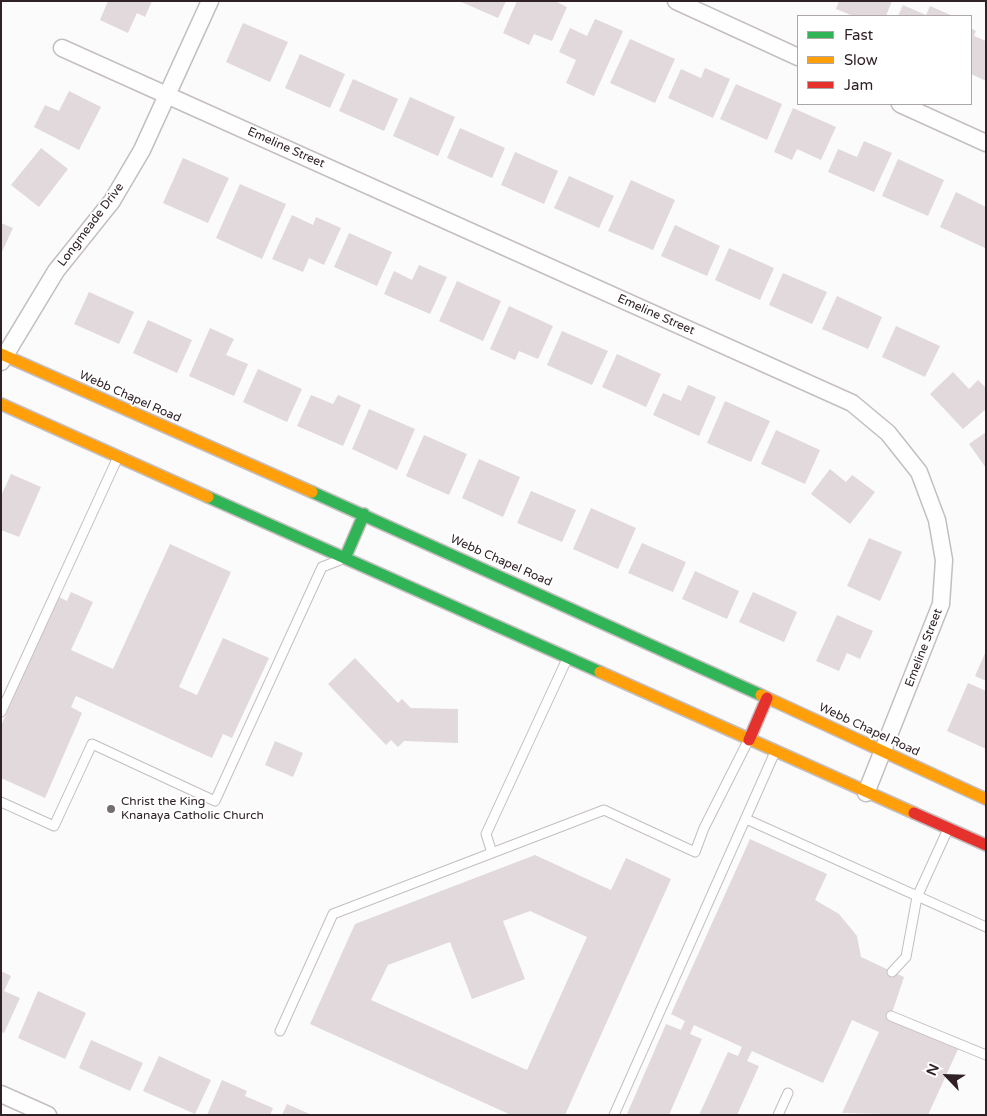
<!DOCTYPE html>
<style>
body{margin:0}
#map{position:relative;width:987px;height:1116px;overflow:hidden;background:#fbfbfb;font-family:"Varela Round",sans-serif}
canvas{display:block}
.frame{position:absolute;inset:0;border:2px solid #2f2126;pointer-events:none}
.legend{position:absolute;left:797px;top:15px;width:175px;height:90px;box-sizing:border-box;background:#fff;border:1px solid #aca6a8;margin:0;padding:6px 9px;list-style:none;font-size:15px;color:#2f2126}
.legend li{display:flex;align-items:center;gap:10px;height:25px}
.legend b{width:25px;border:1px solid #aca6a8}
.north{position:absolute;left:922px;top:1051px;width:50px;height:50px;-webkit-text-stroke:4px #fff;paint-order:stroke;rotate:294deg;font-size:14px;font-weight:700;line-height:20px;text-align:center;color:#2f2126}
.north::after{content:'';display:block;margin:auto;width:18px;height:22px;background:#2f2126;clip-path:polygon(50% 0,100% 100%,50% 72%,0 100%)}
</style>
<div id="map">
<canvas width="987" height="1116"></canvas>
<div class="frame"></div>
<ul class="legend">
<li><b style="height:6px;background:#30b455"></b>Fast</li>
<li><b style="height:6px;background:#ff9f0a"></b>Slow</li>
<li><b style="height:6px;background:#e5322d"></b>Jam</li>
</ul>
<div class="north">N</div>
</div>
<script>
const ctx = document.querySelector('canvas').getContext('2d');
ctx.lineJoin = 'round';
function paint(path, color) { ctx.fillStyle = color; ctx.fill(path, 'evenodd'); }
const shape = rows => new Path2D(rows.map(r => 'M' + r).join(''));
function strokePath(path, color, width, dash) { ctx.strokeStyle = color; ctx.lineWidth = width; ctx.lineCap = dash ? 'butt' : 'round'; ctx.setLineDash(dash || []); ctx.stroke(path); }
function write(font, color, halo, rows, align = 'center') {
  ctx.font = font + ' "Varela Round",sans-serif'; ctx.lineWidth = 4; ctx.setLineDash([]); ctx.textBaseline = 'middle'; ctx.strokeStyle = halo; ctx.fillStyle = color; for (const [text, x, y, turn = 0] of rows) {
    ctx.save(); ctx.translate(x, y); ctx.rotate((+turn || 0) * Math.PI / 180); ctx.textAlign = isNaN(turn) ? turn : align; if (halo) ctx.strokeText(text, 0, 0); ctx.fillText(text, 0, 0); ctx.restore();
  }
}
const building = shape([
 [108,1,152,1,145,17,137,13,128,33,100,20],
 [459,1,506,1,498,18],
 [517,1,555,1,567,7,552,41,534,34,529,45,503,33],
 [839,1,892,1,886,16,853,16,836,9],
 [903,5,926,15,930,6,953,16,898,16],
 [595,19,623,31,594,96,566,83,576,60,559,52,570,28,587,36],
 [243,23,288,42,270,82,226,62],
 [971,28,976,31,974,36,986,41,986,81,971,74],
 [630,39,675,59,655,103,610,83],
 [300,54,345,74,330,108,285,88],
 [705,68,730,79,713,118,668,98,681,69,701,78],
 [353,79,398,99,384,131,339,111],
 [736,84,782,104,767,140,720,119],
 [69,91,101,107,79,150,34,127,45,105,59,111],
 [410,97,455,117,438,156,393,136],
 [793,108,836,127,821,160,797,149,792,160,774,152],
 [460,128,505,148,492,178,447,158],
 [864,141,892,153,874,192,828,172,838,149,857,157],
 [41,148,68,169,39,207,11,185],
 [515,152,558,171,544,204,501,185],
 [183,158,229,178,208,223,163,203],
 [898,159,944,180,928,216,882,196],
 [569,176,614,196,599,228,554,208],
 [631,180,675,200,653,250,608,231],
 [240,184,286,204,262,259,216,238],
 [956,192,986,207,985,248,940,227],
 [292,215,313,225,316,217,341,228,324,265,309,258,303,272,272,259],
 [1,223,13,228,1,254],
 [675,225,720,246,707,276,661,256],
 [349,233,392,252,377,286,334,267],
 [729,248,774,268,760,300,715,280],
 [419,265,447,277,430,314,384,294,394,271,412,280],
 [783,273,827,292,812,324,769,305],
 [457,281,501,301,483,341,439,321],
 [89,292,134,312,119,344,74,324],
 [837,296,882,317,868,349,822,329],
 [509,306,553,326,538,359,519,351,515,360,490,349],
 [148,320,192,340,177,373,133,353],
 [896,326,940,346,925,377,882,357],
 [210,328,234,339,226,355,248,364,234,396,189,376],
 [562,331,608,351,592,385,547,365],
 [617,354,661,374,646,407,602,387],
 [258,369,302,389,287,422,243,402],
 [953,372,969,389,978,380,986,388,986,409,963,429,930,394],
 [688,385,716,397,699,436,653,415,663,393,681,401],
 [311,395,333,404,338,395,361,405,343,446,297,426],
 [725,401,770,421,751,462,707,443],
 [369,409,415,429,397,470,352,449],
 [776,430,820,450,805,484,761,464],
 [986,432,986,468,969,444],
 [424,435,467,454,449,495,406,476],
 [479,459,520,477,503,517,462,498],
 [830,469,846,482,852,475,875,492,850,524,811,494],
 [11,474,41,487,19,537,1,530,1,496],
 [531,491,576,510,562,542,517,523],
 [591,508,636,528,618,569,573,549],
 [869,538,902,552,880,601,847,586],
 [642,543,686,562,673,592,628,573],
 [170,544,231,572,179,687,197,695,223,638,269,658,232,738,223,734,212,758,76,696,71,707,82,713,45,798,1,778,1,726,57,596,67,601,71,592,93,602,71,650,113,669],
 [695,571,739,591,727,619,682,599],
 [753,592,797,612,784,642,739,622],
 [837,615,873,631,860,659,847,653,839,671,816,661],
 [986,651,986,681,975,676],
 [355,658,398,703,402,699,411,708,458,709,458,743,404,741,398,747,391,740,386,745,328,684],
 [968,683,986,691,986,749,947,731],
 [275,741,303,753,293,777,265,765],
 [750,839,827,874,815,900,839,914,857,936,861,957,904,977,891,1016,959,1047,928,1115,842,1113,879,1032,852,1020,823,1083,752,1051,747,1061,759,1066,737,1115,699,1115,728,1052,738,1056,742,1047,694,1025,690,1034,702,1039,669,1115,627,1114,666,1024,681,1030,685,1021,671,1014],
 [535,855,611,890,626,858,671,879,565,1115,511,1115,310,1024,355,924],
 [530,911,587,937,527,1070,371,1000,388,965,450,942,472,999,525,979,503,921],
 [1,971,11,976,4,991,20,998,4,1033,1,1032],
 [38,991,86,1013,65,1059,18,1038],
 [91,1040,143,1063,130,1091,79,1068],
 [159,1056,211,1080,195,1114,143,1091],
 [222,1080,247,1091,245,1096,273,1108,270,1115,207,1115],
 [287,1104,312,1115,282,1115]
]);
const lane = shape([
 [1,712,118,457],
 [1,802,54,826,92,744,215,801,322,567,340,560],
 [746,819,986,927],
 [492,853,486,834,567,659],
 [892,972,906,957,917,897,948,829],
 [891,1016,986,1055],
 [280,1031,333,914,604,810,695,852,704,828,748,741],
 [614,1115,775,752],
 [778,1115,788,1093]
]);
const street = shape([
 [676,1,798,57],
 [62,48,852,403,888,433,919,472,937,520,944,560,941,604,866,793],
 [900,104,986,143],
 [1,362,56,271,112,201,142,150,210,1],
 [1,1094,48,1115]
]);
const fast = shape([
 [312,492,761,695],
 [208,497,600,672],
 [345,558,364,514]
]);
const slow = shape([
 [1,354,312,492],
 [1,404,208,497],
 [600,672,914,813],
 [761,695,986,799]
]);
const jam = shape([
 [749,740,767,698],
 [914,813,986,845]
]);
const markers = [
 [111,809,5,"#766d71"]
];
const streetNames = [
 ["Emeline Street",286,148,24],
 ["Longmeade Drive",91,225,-53],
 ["Emeline Street",656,315,24],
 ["Webb Chapel Road",130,397,24],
 ["Webb Chapel Road",501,561,24],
 ["Emeline Street",924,648,-69],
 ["Webb Chapel Road",869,730,25]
];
const poiNames = [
 ["Christ the King",121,802],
 ["Knanaya Catholic Church",121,816]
];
paint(building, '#e1d9dc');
strokePath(lane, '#c5bec1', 11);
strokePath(street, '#c5bec1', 19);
strokePath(fast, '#c5bec1', 14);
strokePath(slow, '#c5bec1', 14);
strokePath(jam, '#c5bec1', 14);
strokePath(lane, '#fefefe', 9);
strokePath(street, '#fefefe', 16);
strokePath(fast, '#30b455', 11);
strokePath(slow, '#ff9f0a', 11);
strokePath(jam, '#e5322d', 11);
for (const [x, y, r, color] of markers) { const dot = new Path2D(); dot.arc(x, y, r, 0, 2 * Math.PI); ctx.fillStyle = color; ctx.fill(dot); strokePath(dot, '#fff', 2); }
write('12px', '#2f2126', '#fff', streetNames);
write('12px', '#2f2126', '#fff', poiNames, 'left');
</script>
